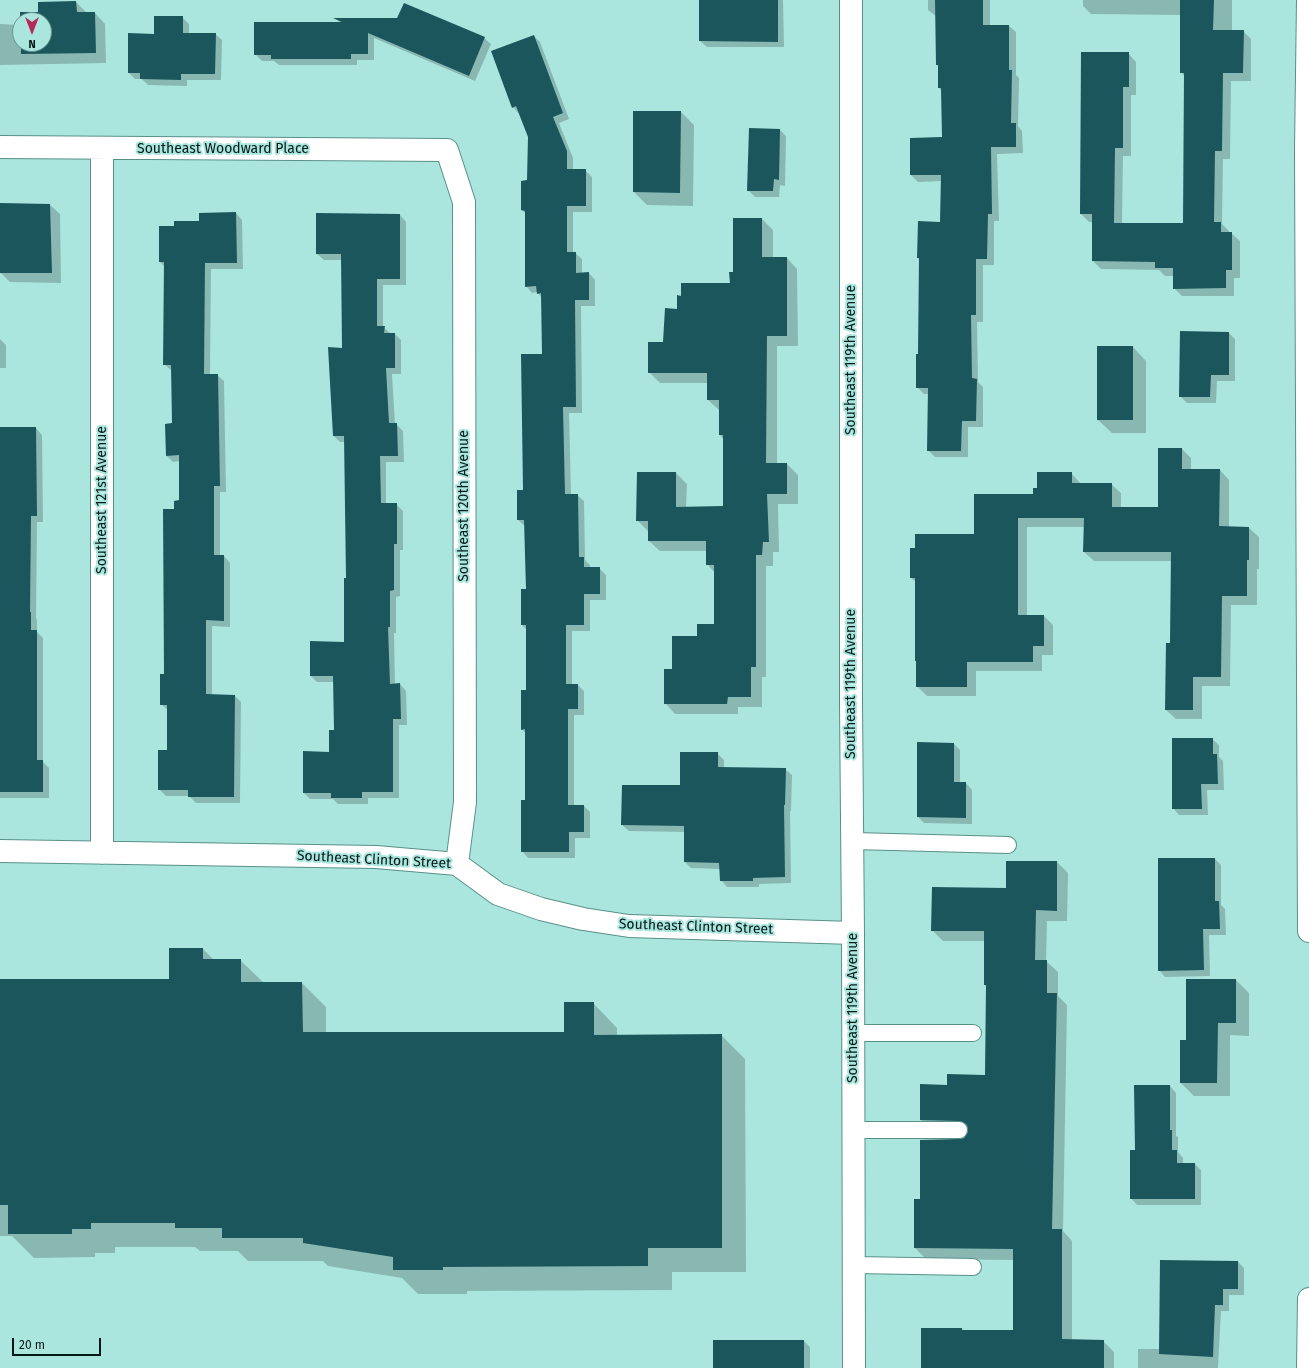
<!DOCTYPE html>
<style>
body{margin:0}
#map{position:relative;width:1309px;height:1368px;overflow:hidden;background:#abe6de;font-family:"Fira Sans",sans-serif}
canvas{display:block}
.north{position:absolute;left:12px;top:12px;width:40px;height:40px;box-sizing:border-box;background:#abe6de;border:1px solid #67948e;border-radius:50%;rotate:180deg;font-size:11px;font-weight:700;line-height:16px;text-align:center;color:#021816}
.north::after{content:'';display:block;margin:auto;width:14px;height:18px;background:#b62859;clip-path:polygon(50% 0,100% 100%,50% 72%,0 100%)}
.scale{position:absolute;left:12px;top:1338px;width:89px;height:18px;box-sizing:border-box;border:2px solid #021816;border-top:0;padding-left:5px;font-size:12px;line-height:14px;white-space:nowrap;color:#021816;-webkit-text-stroke:3px #abe6de;paint-order:stroke}
</style>
<div id="map">
<canvas width="1309" height="1368"></canvas>
<div class="north">N</div>
<div class="scale">20 m</div>
</div>
<script>
const ctx = document.querySelector('canvas').getContext('2d');
ctx.lineJoin = 'round';
function paint(path, color) { ctx.fillStyle = color; ctx.fill(path, 'evenodd'); }
const shape = rows => new Path2D(rows.map(r => 'M' + r).join(''));
function strokePath(path, color, width, dash) { ctx.strokeStyle = color; ctx.lineWidth = width; ctx.lineCap = dash ? 'butt' : 'round'; ctx.setLineDash(dash || []); ctx.stroke(path); }
function write(font, color, halo, rows, align = 'center') {
  ctx.font = font + ' "Fira Sans",sans-serif'; ctx.lineWidth = 4; ctx.setLineDash([]); ctx.textBaseline = 'middle'; ctx.strokeStyle = halo; ctx.fillStyle = color; for (const [text, x, y, turn = 0] of rows) {
    ctx.save(); ctx.translate(x, y); ctx.rotate((+turn || 0) * Math.PI / 180); ctx.textAlign = isNaN(turn) ? turn : align; if (halo) ctx.strokeText(text, 0, 0); ctx.fillText(text, 0, 0); ctx.restore();
  }
}
const shadow = shape([
 [700,0,783,0,784,47,707,47,700,41],
 [928,0,990,0,990,26,1009,26,1016,32,1016,75,1019,78,1018,126,1022,131,1023,153,997,154,999,221,994,221,994,265,983,265,983,322,977,322,978,382,983,387,983,427,968,427,968,457,935,457,928,450,929,394,924,394,917,387,919,355,920,260,918,258,941,223,942,181,918,182,911,175,943,138,942,91,939,88,939,66,937,65,937,17,928,10],
 [1083,0,1232,0,1232,31,1243,31,1251,39,1251,81,1231,81,1230,159,1223,159,1222,224,1229,231,1229,233,1231,233,1240,241,1240,278,1234,278,1234,296,1182,296,1174,288,1174,276,1165,276,1159,270,1101,269,1093,261,1093,222,1089,222,1081,214,1082,53,1128,53,1136,62,1136,95,1131,95,1131,156,1123,156,1122,224,1184,224,1185,77,1181,72,1181,15,1091,14,1083,6],
 [76,2,87,13,95,13,105,24,106,63,0,65,0,24,20,25,20,44,44,44,44,20,21,20,39,13],
 [182,17,189,24,189,34,215,34,222,40,221,80,187,80,187,86,148,85,142,79,135,79,129,73,155,35],
 [336,19,398,19,484,38,491,44,475,81,374,38,374,60,357,60,357,65,279,65,274,61,262,61,255,54,340,23],
 [534,36,540,42,569,119,559,123,573,158,573,170,585,170,592,177,592,212,573,212,573,253,575,253,582,259,582,273,589,273,595,280,595,306,581,306,582,413,569,413,571,495,577,495,584,501,585,560,590,565,590,568,599,568,606,575,606,600,590,600,590,631,572,631,572,685,578,685,584,691,584,715,574,715,574,806,584,806,590,812,590,838,575,838,575,858,528,858,522,851,526,801,526,734,522,729,527,691,527,630,522,625,527,590,525,526,518,520,524,491,543,354,542,298,537,292,532,293,526,286,526,214,522,210,528,181,529,137,519,114,513,107],
 [681,112,694,125,693,206,647,205,634,192],
 [750,129,780,130,786,136,785,186,780,185,779,197,755,197,748,190],
 [0,205,50,205,60,214,61,283,10,282,0,272],
 [236,213,242,220,243,269,211,269,210,375,217,375,224,381,226,492,220,492,220,556,224,556,230,563,230,627,212,626,212,695,235,696,241,702,240,803,196,803,189,796,166,796,159,789,168,751,168,710,161,704,165,675,175,510,180,501,180,461,173,462,166,455,173,424,172,371,164,364,165,267,160,262,175,227],
 [400,215,406,222,406,285,383,285,383,327,391,334,395,334,401,340,401,374,392,374,395,424,396,424,403,431,404,462,386,462,386,504,396,504,403,511,403,550,400,550,400,596,396,597,396,633,394,633,395,685,400,684,406,691,407,725,399,725,399,798,368,798,368,804,338,804,333,799,310,799,304,793,330,753,336,731,334,682,317,682,311,676,345,643,347,579,345,442,340,442,334,436,343,349,342,260,324,260,317,254],
 [762,219,773,230,773,258,787,258,797,269,798,346,777,346,777,464,787,464,798,475,798,504,778,504,779,552,773,552,773,566,766,566,766,677,762,677,762,707,738,707,738,714,675,714,665,703,673,670,698,637,715,625,715,573,707,564,707,551,660,551,649,541,648,531,637,520,676,473,687,484,686,508,724,507,724,440,720,435,720,411,708,400,708,383,660,383,649,372,664,343,682,297,731,284,734,273],
 [1229,333,1235,339,1235,381,1217,381,1216,403,1187,403,1180,396],
 [0,339,6,345,6,368,0,368],
 [1098,347,1133,347,1146,361,1146,433,1112,433,1098,420],
 [0,428,36,428,42,435,43,522,37,522,36,618,37,620,37,632,43,638,43,762,49,768,49,798,0,798],
 [1182,449,1191,458,1191,470,1220,470,1229,480,1229,528,1249,528,1259,537,1259,569,1257,569,1257,605,1231,605,1230,686,1202,686,1202,719,1176,719,1166,710,1171,644,1172,561,1094,561,1084,552,1085,527,1027,527,1027,616,1044,616,1053,625,1053,655,1042,655,1042,671,976,671,976,696,927,696,917,686,917,662,916,661,916,582,911,578,1034,495,1038,489,1071,473,1081,484,1111,484,1121,493,1121,508,1159,508],
 [1212,739,1219,745,1219,757,1223,761,1224,790,1207,790,1208,815,1179,815,1173,808],
 [954,744,960,750,960,783,966,783,972,790,972,824,924,823,918,817],
 [717,753,724,760,724,768,785,769,792,775,791,811,790,811,791,883,759,884,759,887,727,887,721,880,720,869,691,868,685,862,685,832,629,831,622,825,681,786],
 [1215,859,1221,865,1221,905,1225,909,1226,935,1209,935,1210,976,1165,977,1159,970],
 [1057,862,1068,873,1067,921,1047,921,1046,961,1058,972,1058,996,1067,1005,1063,1231,1072,1241,1072,1340,1103,1341,1114,1352,1114,1368,922,1368,962,1329,964,1331,1014,1331,1014,1260,926,1259,915,1248,915,1200,921,1200,969,1131,932,1131,921,1120,921,1086,948,1086,986,1076,987,986,985,985,985,941,943,941,932,930],
 [203,949,214,960,240,960,264,983,302,983,326,1007,326,1033,565,1033,593,1003,617,1028,617,1035,721,1035,745,1059,746,1272,672,1272,672,1290,467,1291,467,1294,418,1294,402,1278,328,1266,323,1261,248,1261,238,1251,200,1251,195,1247,115,1247,115,1253,95,1253,95,1257,34,1258,12,1236,0,1236,0,980,170,980],
 [1236,980,1249,993,1249,1036,1230,1035,1230,1096,1194,1096,1181,1083,1187,1041],
 [1170,1086,1176,1093,1176,1136,1178,1137,1178,1152,1183,1158,1183,1164,1195,1164,1201,1170,1201,1205,1137,1205,1131,1198,1136,1151],
 [1238,1262,1244,1268,1244,1295,1229,1295,1229,1311,1221,1311,1218,1368,1138,1368,1138,1349,1160,1349],
 [804,1341,810,1347,810,1368,714,1368]
]);
const building = shape([
 [699,0,778,0,778,42,699,41],
 [935,0,983,0,983,25,1009,25,1009,70,1012,70,1011,123,1016,123,1016,147,991,147,992,214,988,214,987,259,976,259,976,315,971,315,972,378,977,379,976,421,962,421,961,451,927,451,928,388,916,388,916,354,918,354,919,258,917,258,918,221,940,222,941,175,910,175,910,138,942,137,941,88,938,88,938,65,936,65],
 [1180,0,1214,0,1213,30,1244,30,1243,73,1223,73,1222,151,1215,151,1214,222,1221,222,1221,232,1232,232,1232,270,1226,270,1226,288,1173,289,1173,268,1155,268,1155,262,1092,261,1092,214,1080,214,1081,52,1129,52,1129,87,1123,87,1123,148,1115,148,1114,223,1183,223,1184,73,1180,73],
 [76,1,77,12,95,12,96,53,21,54,21,44,44,44,44,20,20,20,20,12,38,12,38,2],
 [404,3,485,37,469,76,368,33,368,54,351,54,351,59,271,59,271,55,254,55,254,22,342,22,333,18,397,18],
 [154,16,183,16,183,33,216,33,215,74,181,74,181,80,140,79,140,73,128,73,128,33,154,34],
 [534,35,563,113,553,117,567,151,567,169,586,169,586,206,567,206,567,252,576,252,576,273,589,272,589,300,575,300,576,407,563,407,565,494,578,494,579,557,584,557,584,567,600,567,600,594,584,594,584,625,566,625,566,684,578,684,578,709,568,709,568,805,584,805,584,832,569,832,569,852,521,852,521,800,525,800,525,729,521,730,521,690,526,690,526,625,521,625,521,589,526,589,524,520,517,520,517,490,523,490,521,354,542,354,541,293,537,294,536,286,525,287,525,211,521,210,521,181,527,180,528,137,516,106,512,108,491,51],
 [633,111,681,111,680,193,633,192],
 [749,128,780,129,779,180,774,179,773,191,747,191],
 [0,203,50,204,52,273,0,273],
 [236,212,237,263,205,263,204,374,218,374,220,486,214,486,214,555,224,555,224,621,206,620,206,694,235,695,234,797,188,797,188,790,158,790,158,750,167,750,167,705,160,705,160,674,164,674,163,509,174,509,174,501,179,500,179,455,166,456,165,424,172,423,171,365,163,365,164,262,159,262,159,226,174,226,174,221,199,221,199,213],
 [316,213,400,214,400,279,377,279,377,326,385,326,384,333,395,333,395,368,386,368,389,423,397,423,398,456,380,456,381,503,397,503,397,544,394,544,394,590,390,591,390,627,388,627,390,684,400,683,401,719,393,719,393,792,362,792,362,798,331,798,331,793,303,793,303,751,329,752,329,730,334,730,333,676,310,676,310,641,344,642,344,578,346,578,344,436,333,436,328,347,342,348,341,254,316,254],
 [733,218,762,218,762,257,787,257,787,336,767,336,766,463,787,463,787,494,767,494,769,542,763,542,762,555,756,555,756,667,751,667,751,697,728,697,727,704,664,704,664,669,672,669,672,636,697,636,697,624,714,624,714,565,706,565,706,541,648,541,648,521,636,521,637,472,676,472,676,507,723,506,723,435,719,435,719,400,707,400,707,373,648,373,648,342,663,342,665,308,677,309,677,295,681,296,681,283,730,283,729,272,733,272],
 [1180,331,1229,332,1229,375,1211,375,1210,397,1179,397],
 [1097,346,1133,346,1133,420,1097,420],
 [0,427,36,427,37,516,31,516,30,612,31,612,31,630,37,630,37,760,43,760,43,792,0,792],
 [1158,448,1182,448,1182,469,1220,469,1219,526,1249,527,1249,560,1247,560,1247,596,1222,596,1221,677,1193,677,1193,710,1165,710,1166,643,1170,643,1171,552,1083,552,1084,518,1018,518,1018,615,1044,615,1044,646,1033,646,1033,662,967,662,967,687,916,687,916,661,915,661,915,578,910,578,910,548,915,548,915,534,974,534,974,494,1033,494,1033,488,1037,488,1037,472,1072,472,1072,483,1112,483,1112,507,1158,507],
 [1172,738,1213,738,1213,754,1217,754,1218,784,1201,784,1202,809,1172,809],
 [917,742,954,743,954,782,966,782,966,818,917,817],
 [680,752,718,752,718,767,786,768,785,805,784,805,785,877,753,878,753,881,720,881,719,863,684,862,684,826,621,825,622,785,680,785],
 [1158,858,1215,858,1215,901,1219,901,1220,929,1203,929,1204,970,1158,971],
 [1006,861,1057,861,1057,911,1036,910,1035,960,1047,960,1047,993,1057,993,1052,1229,1062,1229,1062,1339,1104,1340,1104,1368,921,1368,921,1328,962,1328,962,1330,1013,1330,1013,1249,914,1248,914,1199,920,1199,920,1140,959,1139,964,1138,967,1134,968,1130,967,1125,963,1122,959,1121,920,1120,920,1084,947,1085,947,1074,985,1075,986,985,984,985,984,931,931,931,932,887,1006,888],
 [169,948,203,948,203,959,241,959,241,982,302,982,303,1032,564,1032,564,1002,594,1002,594,1035,722,1034,722,1248,648,1248,648,1266,443,1267,443,1270,393,1270,393,1257,303,1243,303,1238,222,1238,222,1228,175,1228,175,1223,91,1223,91,1229,72,1229,72,1234,8,1234,8,1205,0,1205,0,979,169,979],
 [1186,979,1236,979,1236,1023,1218,1023,1217,1083,1180,1083,1180,1040,1186,1040],
 [1134,1085,1170,1085,1170,1130,1172,1130,1172,1150,1177,1150,1177,1163,1195,1163,1195,1199,1130,1199,1130,1150,1135,1150],
 [1160,1260,1238,1261,1238,1289,1223,1289,1223,1305,1215,1305,1213,1357,1159,1354],
 [713,1340,804,1340,804,1368,713,1368]
]);
const lane = shape([
 [853,841,1008,845],
 [853,1033,973,1033],
 [853,1130,959,1130],
 [854,1265,973,1267]
]);
const street = shape([
 [851,0,851,704,853,933,854,1368],
 [1308,0,1306,150,1309,931],
 [0,147,447,150,464,202,465,802,457,864],
 [102,148,102,853],
 [0,851,376,857,457,864,498,894,541,909,583,919,629,926,853,933],
 [1308,1368,1309,1299]
]);
const streetNames = [
 ["Southeast Woodward Place",223,149],
 ["Southeast 119th Avenue",851,360,-90],
 ["Southeast 121st Avenue",102,500,-90],
 ["Southeast 120th Avenue",464,506,-90],
 ["Southeast 119th Avenue",851,684,-90],
 ["Southeast Clinton Street",374,860,3],
 ["Southeast Clinton Street",696,927,2],
 ["Southeast 119th Avenue",853,1008,-90]
];
paint(shadow, '#0003');
paint(building, '#1b565d');
strokePath(lane, '#589089', 18);
strokePath(street, '#589089', 24);
strokePath(lane, '#fff', 16);
strokePath(street, '#fff', 22);
write('14px', '#021816', '#abe6de', streetNames);
</script>
